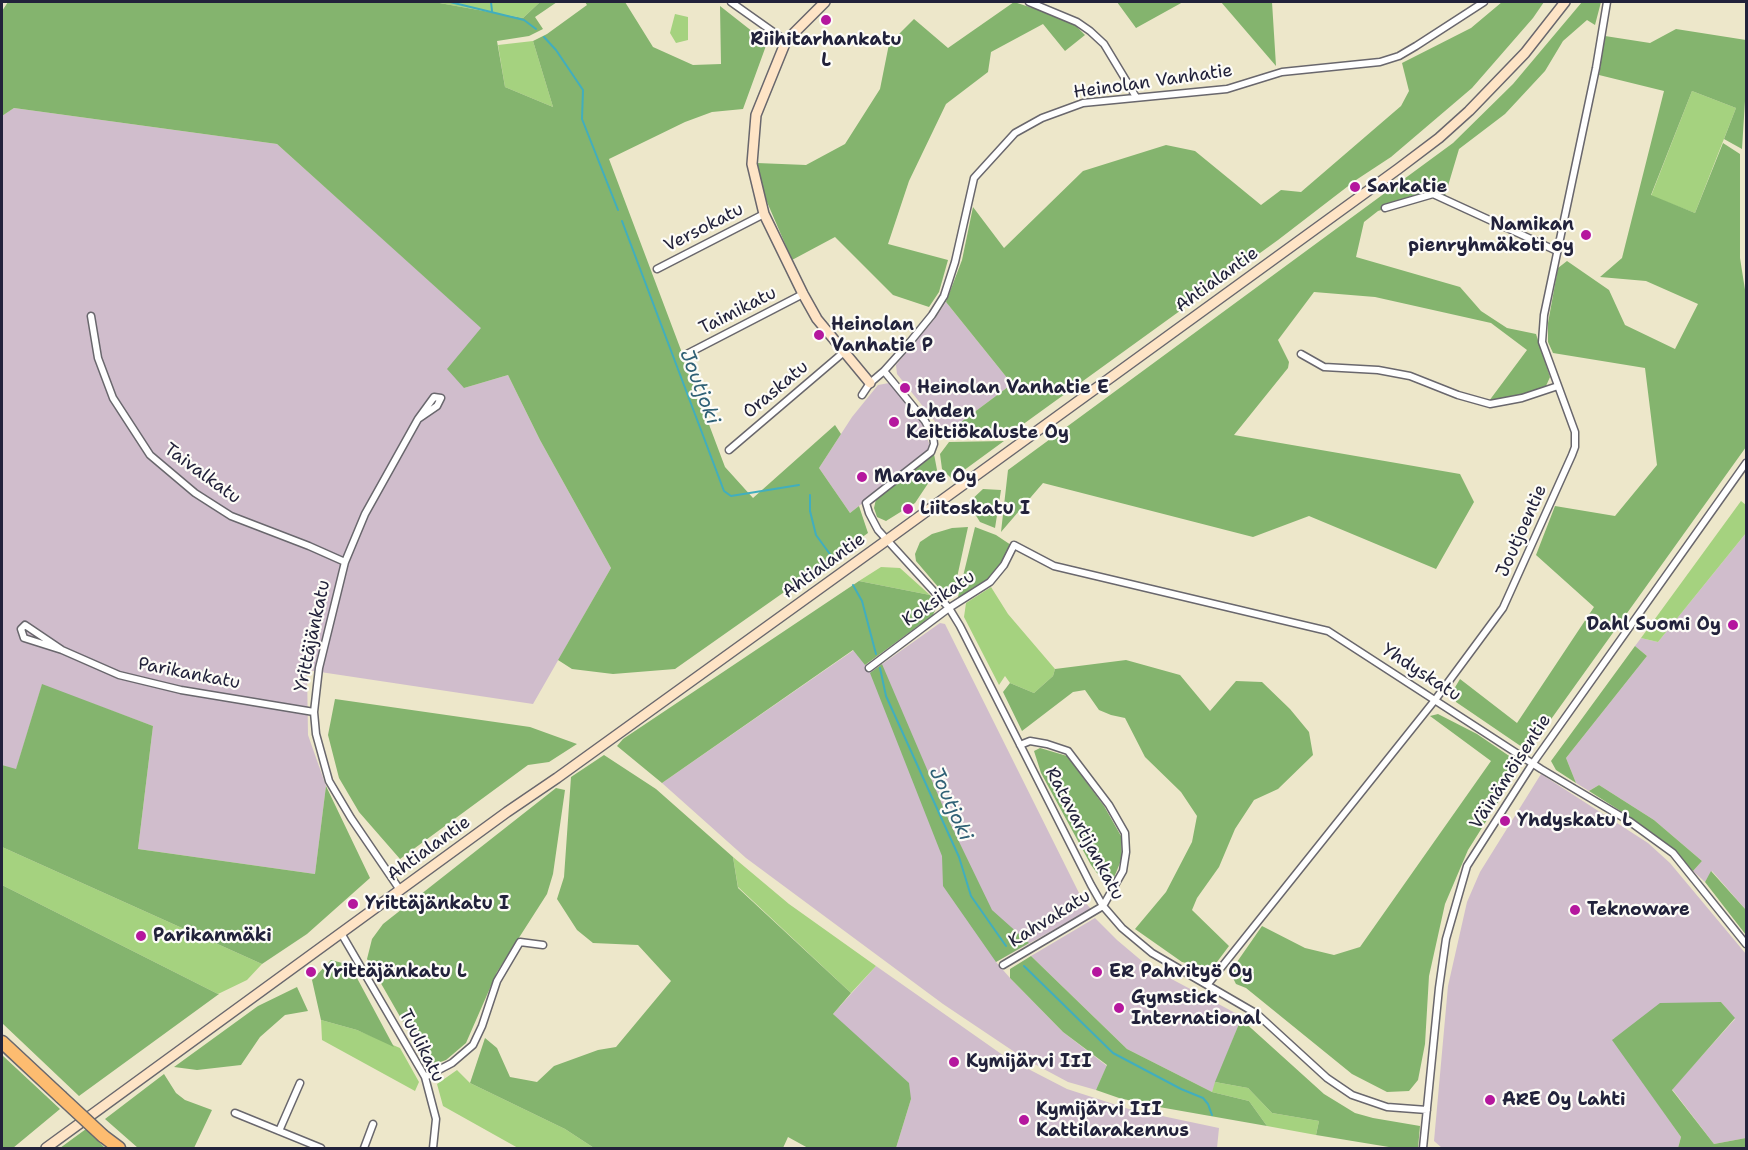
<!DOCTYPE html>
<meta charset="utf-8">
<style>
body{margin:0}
#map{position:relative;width:1748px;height:1150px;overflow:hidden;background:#ede7ca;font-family:"Shantell Sans",sans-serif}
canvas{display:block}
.frame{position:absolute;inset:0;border:3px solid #22223b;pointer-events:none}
</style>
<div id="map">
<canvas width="1748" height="1150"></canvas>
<div class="frame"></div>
</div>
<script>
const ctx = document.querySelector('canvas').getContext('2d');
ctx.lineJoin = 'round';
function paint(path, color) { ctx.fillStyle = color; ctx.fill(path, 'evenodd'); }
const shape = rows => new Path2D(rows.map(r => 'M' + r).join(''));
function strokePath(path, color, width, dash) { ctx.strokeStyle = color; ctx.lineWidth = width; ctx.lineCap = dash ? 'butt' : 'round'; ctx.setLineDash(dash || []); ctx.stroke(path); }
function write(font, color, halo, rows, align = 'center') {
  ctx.font = font + ' "Shantell Sans",sans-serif'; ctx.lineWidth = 4.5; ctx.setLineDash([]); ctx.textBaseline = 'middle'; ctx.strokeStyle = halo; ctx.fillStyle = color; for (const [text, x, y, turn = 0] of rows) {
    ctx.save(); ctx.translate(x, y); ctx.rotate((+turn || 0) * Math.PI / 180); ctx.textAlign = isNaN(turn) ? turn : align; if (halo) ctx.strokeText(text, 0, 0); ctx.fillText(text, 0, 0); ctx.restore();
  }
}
const industrial = shape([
 [14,108,277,144,482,328,464,388,508,375,540,440,611,568,533,704,307,670,308,735,326,786,315,874,138,849,153,726,42,685,16,770,2,765,2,116],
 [946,302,1012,384,945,434,897,374,896,365,936,317],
 [889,383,922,423,930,446,928,452,850,513,819,468,852,417,878,385],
 [1746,533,1746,910,1712,871,1705,882,1693,871,1702,861,1654,820,1599,785,1589,791,1576,783,1566,758,1647,656,1635,646,1641,638,1658,642],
 [940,623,945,624,1082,899,1091,909,996,962,1010,978,1063,1032,1107,1066,1096,1090,1068,1082,1025,1059,943,1004,746,858,662,783,854,650,871,672],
 [1541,774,1648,843,1670,863,1746,954,1746,1138,1714,1144,1672,1089,1735,1019,1721,1002,1613,1039,1681,1137,1678,1148,1442,1148,1434,1141,1448,986,1467,902,1480,872],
 [1095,918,1117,940,1149,967,1239,1015,1241,1019,1212,1092,1127,1049,1031,956],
 [876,966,1007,1058,1067,1089,1129,1109,1219,1128,1217,1148,896,1148,911,1099,833,1014]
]);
const green = shape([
 [434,2,540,2,523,18],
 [675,14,688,17,688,40,676,43,670,33],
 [533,41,553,107,505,87,498,45],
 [1692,91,1736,108,1695,213,1651,196],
 [1741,501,1746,505,1746,533,1658,642,1641,638],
 [881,567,900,568,930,595,859,581],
 [991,587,1008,614,1055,669,1053,676,1034,693,1010,683,1005,676,999,685,964,617,966,603],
 [2,847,262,964,247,980,218,994,2,885],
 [733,857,789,904,876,966,851,993,738,887],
 [321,1020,357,1030,400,1048,419,1082,415,1091,322,1040],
 [457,1070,470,1083,565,1129,594,1148,518,1148,443,1106,437,1084],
 [1215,1082,1248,1088,1272,1113,1319,1121,1316,1135,1267,1126,1249,1101,1212,1092]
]);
const forest = shape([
 [8,2,434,2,523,18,540,2,557,2,535,17,543,29,529,36,497,41,505,87,553,107,533,41,547,34,587,5,585,2,625,2,653,47,693,65,721,64,720,6,767,43,743,109,712,112,685,122,609,159,725,467,753,498,835,425,841,434,819,468,850,513,859,506,868,533,675,669,613,674,572,669,558,660,611,568,540,440,508,375,464,388,447,369,481,328,277,144,14,108,2,116,2,11],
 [1014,2,1051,14,1076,26,1085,35,1065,51,1043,24,991,52,988,72,946,104,909,181,888,244,948,260,939,292,929,307,893,295,835,237,792,260,764,195,757,163,806,165,845,144,880,89,889,44,914,19,948,48],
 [1117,2,1183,2,1136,28],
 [1221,2,1272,2,1276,66],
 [1502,2,1544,2,1533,18,1472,88,1391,157,1356,180,1278,240,1011,433,945,434,1012,384,946,302,962,260,973,207,1004,248,1083,171,1166,145,1195,151,1261,205,1281,190,1301,192,1401,106,1409,91,1402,63,1471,28],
 [1582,2,1601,2,1595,25,1587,20,1563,41,1545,71,1505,114,1459,149,1445,196,1429,189,1427,196,1378,211,1364,222,1356,257,1460,287,1481,311,1507,328,1536,334,1550,377,1546,386,1521,396,1489,401,1527,350,1491,323,1375,297,1314,292,1278,340,1289,362,1288,368,1234,435,1460,474,1474,502,1436,569,1309,516,1253,537,1043,483,1001,532,1008,470,1453,143,1513,84],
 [1676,29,1746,40,1746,85,1742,149,1724,139,1736,108,1692,91,1651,195,1695,213,1723,143,1740,154,1740,258,1746,296,1746,447,1539,736,1522,747,1456,702,1454,689,1460,679,1517,723,1594,607,1536,555,1555,506,1615,516,1657,465,1645,368,1553,353,1548,342,1548,323,1558,268,1567,261,1609,290,1625,325,1675,349,1698,304,1646,281,1600,277,1622,258,1664,91,1599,75,1605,36,1650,43],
 [1004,441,952,479,942,469,940,454,949,442],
 [934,454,937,470,915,503,886,521,877,517,874,508,876,499],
 [983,489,1001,490,995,528,980,522,968,503],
 [968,527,953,596,945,595,916,561,915,554,920,542,932,534,952,528],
 [975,527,996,535,1011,545,1001,564,987,581,964,597,958,597],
 [859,581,930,595,937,606,933,615,865,665,853,650,662,783,617,746,623,739],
 [1635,646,1647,656,1566,758,1576,783,1556,770,1551,761],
 [1126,660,1180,675,1210,711,1236,681,1262,682,1290,709,1309,732,1313,755,1278,789,1254,800,1235,829,1219,867,1197,898,1192,910,1229,946,1217,962,1206,968,1182,962,1135,929,1166,892,1192,842,1197,816,1181,792,1145,757,1125,718,1111,715,1099,710,1085,690,1073,692,1022,731,1003,692,1010,683,1034,693,1053,676,1055,669],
 [882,664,950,823,992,910,1029,943,996,962,943,886,942,856,870,673],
 [42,684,153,726,138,849,315,874,326,786,370,878,307,934,262,964,2,847,2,765,16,769],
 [335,699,530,727,577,744,549,762,528,765,400,859,359,812,339,778,328,735],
 [1438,714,1477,734,1518,762,1519,769,1468,850,1445,904,1429,976,1425,1044,1418,1080,1409,1091,1387,1092,1352,1074,1246,988,1236,984,1230,972,1262,926,1305,948,1334,955,1360,947,1491,761,1430,716],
 [1040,748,1067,756,1104,806,1121,836,1122,858,1113,880,1105,884,1091,865,1041,773,1034,751],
 [604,755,656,789,733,857,738,888,851,993,833,1014,909,1083,911,1099,896,1148,808,1148,788,1137,783,1148,594,1148,565,1129,470,1083,485,1038,497,1048,510,1077,537,1082,554,1066,598,1050,616,1047,671,981,638,945,593,943,577,930,557,899,564,877,571,777],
 [1599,785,1654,820,1702,861,1693,871,1674,849,1630,817,1589,791],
 [556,788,565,790,553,874,547,894,497,972,466,1043,446,1060,432,1065,426,1062,367,959,372,939,383,924],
 [1711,871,1746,910,1746,935,1705,882],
 [2,885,218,994,219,994,79,1096,2,1023],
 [1031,956,1127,1049,1212,1092,1249,1101,1267,1126,1159,1107,1119,1098,1096,1090,1107,1065,1063,1032,1010,978,1010,969],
 [331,960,350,965,394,1047,357,1030,321,1020,312,980],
 [297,987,308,1011,285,1015,260,1037,241,1065,197,1070,174,1067,258,1006],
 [1721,1002,1735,1018,1672,1090,1714,1144,1746,1138,1746,1148,1678,1148,1681,1137,1612,1040,1660,1003],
 [1241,1019,1324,1094,1355,1113,1373,1118,1420,1126,1418,1148,1395,1148,1316,1135,1319,1121,1272,1113,1248,1088,1215,1082],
 [2,1055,60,1109,13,1148,2,1148],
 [164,1074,176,1093,185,1100,212,1110,194,1148,138,1148,105,1119],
 [86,1129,105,1148,60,1148]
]);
const stream = shape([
 [450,2,524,20,536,29],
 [491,2,492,11],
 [544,37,556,50,583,90,582,119,618,210],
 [622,221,724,491,731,496,799,485],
 [810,495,810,511,816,535,832,557],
 [853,585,862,601,876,654],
 [880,668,886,696,959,857,971,896,1006,946],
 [1024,966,1113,1053,1181,1089,1203,1098,1208,1104,1212,1115]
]);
const street = shape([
 [731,2,786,41],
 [1029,2,1077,22,1090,31,1104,44,1136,97],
 [1385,208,1433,194,1557,251],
 [657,269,764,214],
 [91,316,98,358,113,398,150,455,195,493,231,516,309,546,345,562],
 [687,354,803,294],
 [1301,354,1324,367,1378,370,1410,376,1458,395,1490,404,1522,398,1558,386],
 [884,371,925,421,933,436,934,444,931,452,866,503,869,513,878,530,949,608,960,626,1091,885,1103,906,1122,928,1152,953,1257,1014,1327,1078,1352,1095,1387,1107,1427,1110],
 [862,395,870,383,884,371,910,342,932,315,944,296,955,262,974,178,1015,133,1042,118,1083,103,1227,89,1282,72,1380,62,1399,56,1416,46,1484,2],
 [729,450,844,352],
 [62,650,24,638,21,629,25,625,62,650,119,675,181,690,314,712],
 [869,668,949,608,990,582,1004,565,1014,545,1054,566,1328,631,1541,769,1629,821,1673,853,1746,944],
 [400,890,351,818,329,781,316,734,314,712,319,668,345,562,365,514,418,419,437,406,441,398,434,397,418,419],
 [341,933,425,1077,436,1119,433,1148],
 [1003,965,1103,906,1123,871,1126,852,1125,833,1109,805,1068,751,1047,744,1030,741,1020,745],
 [1208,984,1435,700,1503,608,1572,455,1575,447,1575,432,1542,342,1544,315,1596,68,1607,2],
 [425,1077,452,1063,473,1045,482,1026,497,981,520,942,543,945],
 [235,1113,321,1148],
 [279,1131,300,1083],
 [364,1148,373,1124],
 [1423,1148,1439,988,1446,939,1467,866,1533,763,1746,463]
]);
const secondary = shape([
 [825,2,786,41,756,115,752,164,764,214,803,294,817,319,870,383],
 [46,1148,507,812,557,778,887,540,1398,169,1439,138,1469,111,1525,53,1565,2]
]);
const highway = shape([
 [2,1042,61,1097],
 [103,1136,119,1148]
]);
const highwayBridge = shape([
 [61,1097,103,1136]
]);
const markers = [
 [826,20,6,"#b5179e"],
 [1355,187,6,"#b5179e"],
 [1586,235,6,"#b5179e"],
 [819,335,6,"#b5179e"],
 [905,388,6,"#b5179e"],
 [894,422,6,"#b5179e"],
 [862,477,6,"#b5179e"],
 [908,509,6,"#b5179e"],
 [1733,625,6,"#b5179e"],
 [1505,821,6,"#b5179e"],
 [353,904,6,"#b5179e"],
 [1575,910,6,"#b5179e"],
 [141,936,6,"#b5179e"],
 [311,972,6,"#b5179e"],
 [1097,972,6,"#b5179e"],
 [1119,1008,6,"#b5179e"],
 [954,1062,6,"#b5179e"],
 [1490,1100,6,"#b5179e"],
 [1024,1120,6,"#b5179e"]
];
const poiNames = [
 ["Riihitarhankatu",826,40,"center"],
 ["L",826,61,"center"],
 ["Sarkatie",1367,187],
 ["Namikan",1574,225,"right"],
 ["pienryhmäkoti oy",1574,246,"right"],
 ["Heinolan",831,325],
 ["Vanhatie P",831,346],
 ["Heinolan Vanhatie E",917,388],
 ["Lahden",906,412],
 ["Keittiökaluste Oy",906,433],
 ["Marave Oy",874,477],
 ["Liitoskatu I",920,509],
 ["Dahl Suomi Oy",1721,625,"right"],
 ["Yhdyskatu L",1517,821],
 ["Yrittäjänkatu I",365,904],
 ["Teknoware",1587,910],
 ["Parikanmäki",153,936],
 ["Yrittäjänkatu L",323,972],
 ["ER Pahvityö Oy",1109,972],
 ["Gymstick",1131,998],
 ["International",1131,1019],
 ["Kymijärvi III",966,1062],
 ["ARE Oy Lahti",1502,1100],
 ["Kymijärvi III",1036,1110],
 ["Kattilarakennus",1036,1131]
];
const streetNames = [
 ["Heinolan Vanhatie",1153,82,-8],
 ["Versokatu",704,228,-27],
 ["Ahtialantie",1217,280,-36],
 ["Taimikatu",738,311,-27],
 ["Oraskatu",776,390,-40],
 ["Taivalkatu",202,474,36],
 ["Joutjoentie",1522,531,-66],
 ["Ahtialantie",824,566,-36],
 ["Koksikatu",939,599,-35],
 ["Yrittäjänkatu",313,636,-78],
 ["Yhdyskatu",1421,673,33],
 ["Parikankatu",189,674,11],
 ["Väinämöisentie",1511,772,-57],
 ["Ratavartijankatu",1084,834,62],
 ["Ahtialantie",429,849,-36],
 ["Kahvakatu",1050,919,-32],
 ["Tuulikatu",421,1046,63]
];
const waterNames = [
 ["Joutjoki",699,387,69],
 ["Joutjoki",950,804,66]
];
paint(industrial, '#d0bdcc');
paint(green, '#a5d27f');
paint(forest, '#84b46e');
strokePath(stream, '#41aebe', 2);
strokePath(street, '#69676d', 9);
strokePath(secondary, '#69676d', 12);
strokePath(highway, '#69676d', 15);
strokePath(street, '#fff', 6);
strokePath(secondary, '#fee4c6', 9);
strokePath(highway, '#fdbc70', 12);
strokePath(highwayBridge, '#69676d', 15, []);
strokePath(highwayBridge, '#fdbc70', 12);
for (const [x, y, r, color] of markers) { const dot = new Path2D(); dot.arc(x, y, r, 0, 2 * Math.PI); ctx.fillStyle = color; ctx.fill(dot); strokePath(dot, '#fdfcf7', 2); }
write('bold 18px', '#22223b', '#fdfcf7', poiNames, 'left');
write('18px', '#22223b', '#fdfcf7', streetNames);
write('italic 20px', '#306176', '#fdfcf7', waterNames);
</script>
